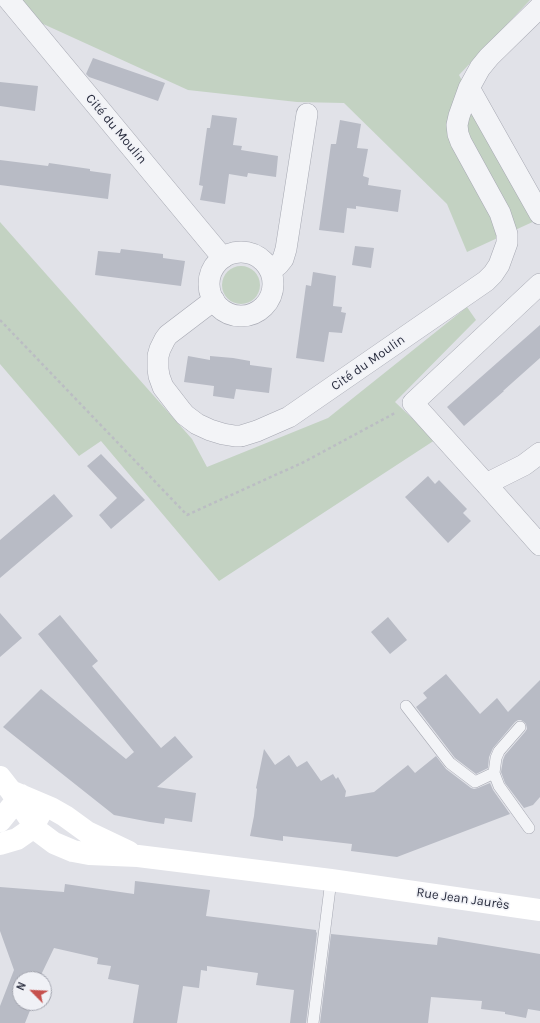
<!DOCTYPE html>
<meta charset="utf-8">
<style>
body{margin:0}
#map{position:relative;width:540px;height:1023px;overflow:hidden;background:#e1e2e8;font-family:Karla,sans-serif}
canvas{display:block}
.north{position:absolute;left:12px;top:971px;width:40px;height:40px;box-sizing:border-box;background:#f0f1f6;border:1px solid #a1a3ad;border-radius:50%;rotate:294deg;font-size:11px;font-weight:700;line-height:16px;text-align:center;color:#2a2e3f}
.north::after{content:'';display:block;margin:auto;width:14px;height:18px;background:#c6504d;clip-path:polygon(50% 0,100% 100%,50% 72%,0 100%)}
</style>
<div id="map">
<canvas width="540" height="1023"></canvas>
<div class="north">N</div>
</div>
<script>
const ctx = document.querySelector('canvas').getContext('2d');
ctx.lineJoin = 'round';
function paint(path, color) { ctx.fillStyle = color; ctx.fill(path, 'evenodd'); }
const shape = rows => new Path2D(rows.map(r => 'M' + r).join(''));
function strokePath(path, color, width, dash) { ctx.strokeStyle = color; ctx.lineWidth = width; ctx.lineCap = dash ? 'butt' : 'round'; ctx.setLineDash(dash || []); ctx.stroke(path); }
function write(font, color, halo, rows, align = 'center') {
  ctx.font = font + ' Karla,sans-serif'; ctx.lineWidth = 3; ctx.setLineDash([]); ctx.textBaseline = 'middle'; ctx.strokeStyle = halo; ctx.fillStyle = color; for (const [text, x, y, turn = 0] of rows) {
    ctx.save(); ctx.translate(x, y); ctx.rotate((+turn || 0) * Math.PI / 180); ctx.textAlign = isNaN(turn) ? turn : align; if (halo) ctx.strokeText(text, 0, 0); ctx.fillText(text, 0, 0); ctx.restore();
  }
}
const green = shape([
 [22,0,530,0,459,75,537,220,467,252,447,204,344,103,297,102,188,90,41,23],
 [0,222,192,439,207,467,328,418,467,307,476,320,395,402,435,440,219,581,101,441,79,456,0,364],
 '222 285a19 19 0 1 1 38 0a19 19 0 1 1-38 0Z'
]);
const building = shape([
 [93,58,165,83,158,101,89,77,86,74],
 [0,82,38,86,35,111,0,106],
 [212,115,237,118,233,145,242,146,241,150,278,156,276,177,248,173,247,177,229,174,225,204,200,200,203,186,199,185,207,128,210,128],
 [340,120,361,124,357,148,368,149,363,176,369,178,368,185,401,190,398,212,356,206,356,209,347,208,344,233,319,230,331,144,336,144],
 [0,160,48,166,49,163,90,169,90,171,111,174,108,199,0,185],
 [355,246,374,248,371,268,352,265],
 [121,249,163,254,163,258,185,261,181,286,95,275,98,251,120,253],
 [313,272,336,276,333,306,342,307,341,312,346,313,342,333,329,332,324,362,296,358,306,285,311,286],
 [540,325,540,358,503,391,504,391,464,426,447,407],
 [188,356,210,360,210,356,233,358,250,361,250,365,272,368,269,393,236,389,234,399,213,396,214,386,184,382],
 [101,454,145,500,111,529,99,515,117,498,87,466],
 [428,476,435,484,439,480,467,509,463,513,471,521,448,543,405,497],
 [54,494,73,516,0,578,0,540],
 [0,613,22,638,0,657],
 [60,615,98,661,92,666,161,748,175,736,193,757,157,787,196,793,192,822,165,818,164,824,150,822,114,815,3,727,41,689,126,759,134,752,38,634],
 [388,617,407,640,390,654,371,632],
 [446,674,480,714,497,698,508,712,540,680,540,797,533,805,524,808,505,783,501,772,503,760,505,755,525,732,527,729,526,724,524,722,521,720,518,720,515,722,493,748,489,757,488,768,476,774,455,758,416,707,427,698,423,693],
 [264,749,275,765,289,755,297,767,307,761,321,781,333,774,336,779,338,777,346,791,345,797,374,792,408,765,415,773,436,756,446,769,471,788,474,789,478,788,490,783,493,790,510,814,397,857,351,851,352,844,283,836,283,841,250,836,254,816,257,789,256,788],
 [135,881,210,890,206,916,316,930,316,932,317,933,306,1023,290,1023,294,990,256,985,258,973,207,966,207,971,201,970,199,988,183,986,177,1023,133,1023,139,985,108,979,111,966,97,964,98,958,54,948,41,975,41,979,20,979,20,1003,33,1003,25,1023,0,1023,0,1006,14,970,0,931,0,887,64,892,65,884,134,894],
 [331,934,437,945,438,937,540,954,540,1011,528,1009,526,1018,505,1014,505,1012,481,1009,482,1001,431,997,428,1023,320,1023]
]);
const path = shape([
 [0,320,187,515,304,462,395,413]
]);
const lane = shape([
 [406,706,450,763,475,782,494,773],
 [520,727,499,751,496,758,494,773,499,786,529,828],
 [313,1023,331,880]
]);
const street = shape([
 [9,0,223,258],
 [469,88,540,214],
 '209 284a32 32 0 1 1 64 0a32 32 0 1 1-64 0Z',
 [271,271,279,264,283,259,286,249,307,114],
 [540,284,413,403,486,484,540,545],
 [214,300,168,335,165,339,160,349,158,356,158,369,159,376,163,387,180,409,185,415,197,424,210,430,223,434,235,436,241,436,257,431,289,417,486,281,493,274,499,265,507,243,507,234,500,213,461,142,458,134,457,125,459,116,469,88,480,68,489,57,540,7],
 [486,484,524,465,540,453]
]);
const secondary = shape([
 [0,777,11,791,38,831,54,843,73,851,89,854,138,856,331,880,540,910],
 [11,791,51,808,65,816,87,832,129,852],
 [0,821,21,795],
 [0,844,17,839,27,832,34,825,40,814]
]);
const streetNames = [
 ["Cité du Moulin",116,129,50],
 ["Cité du Moulin",368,363,-35],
 ["Rue Jean Jaurès",463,899,8]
];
paint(green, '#c3d2c2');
paint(building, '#b8bbc5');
strokePath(lane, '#a6a8b2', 12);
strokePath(street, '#a6a8b2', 22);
strokePath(path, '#bbbdc3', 2.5, [3, 3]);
strokePath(lane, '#f3f4f7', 11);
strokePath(street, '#f3f4f7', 21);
strokePath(secondary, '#fff', 22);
write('13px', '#2a2e3f', '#f0f1f6', streetNames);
</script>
